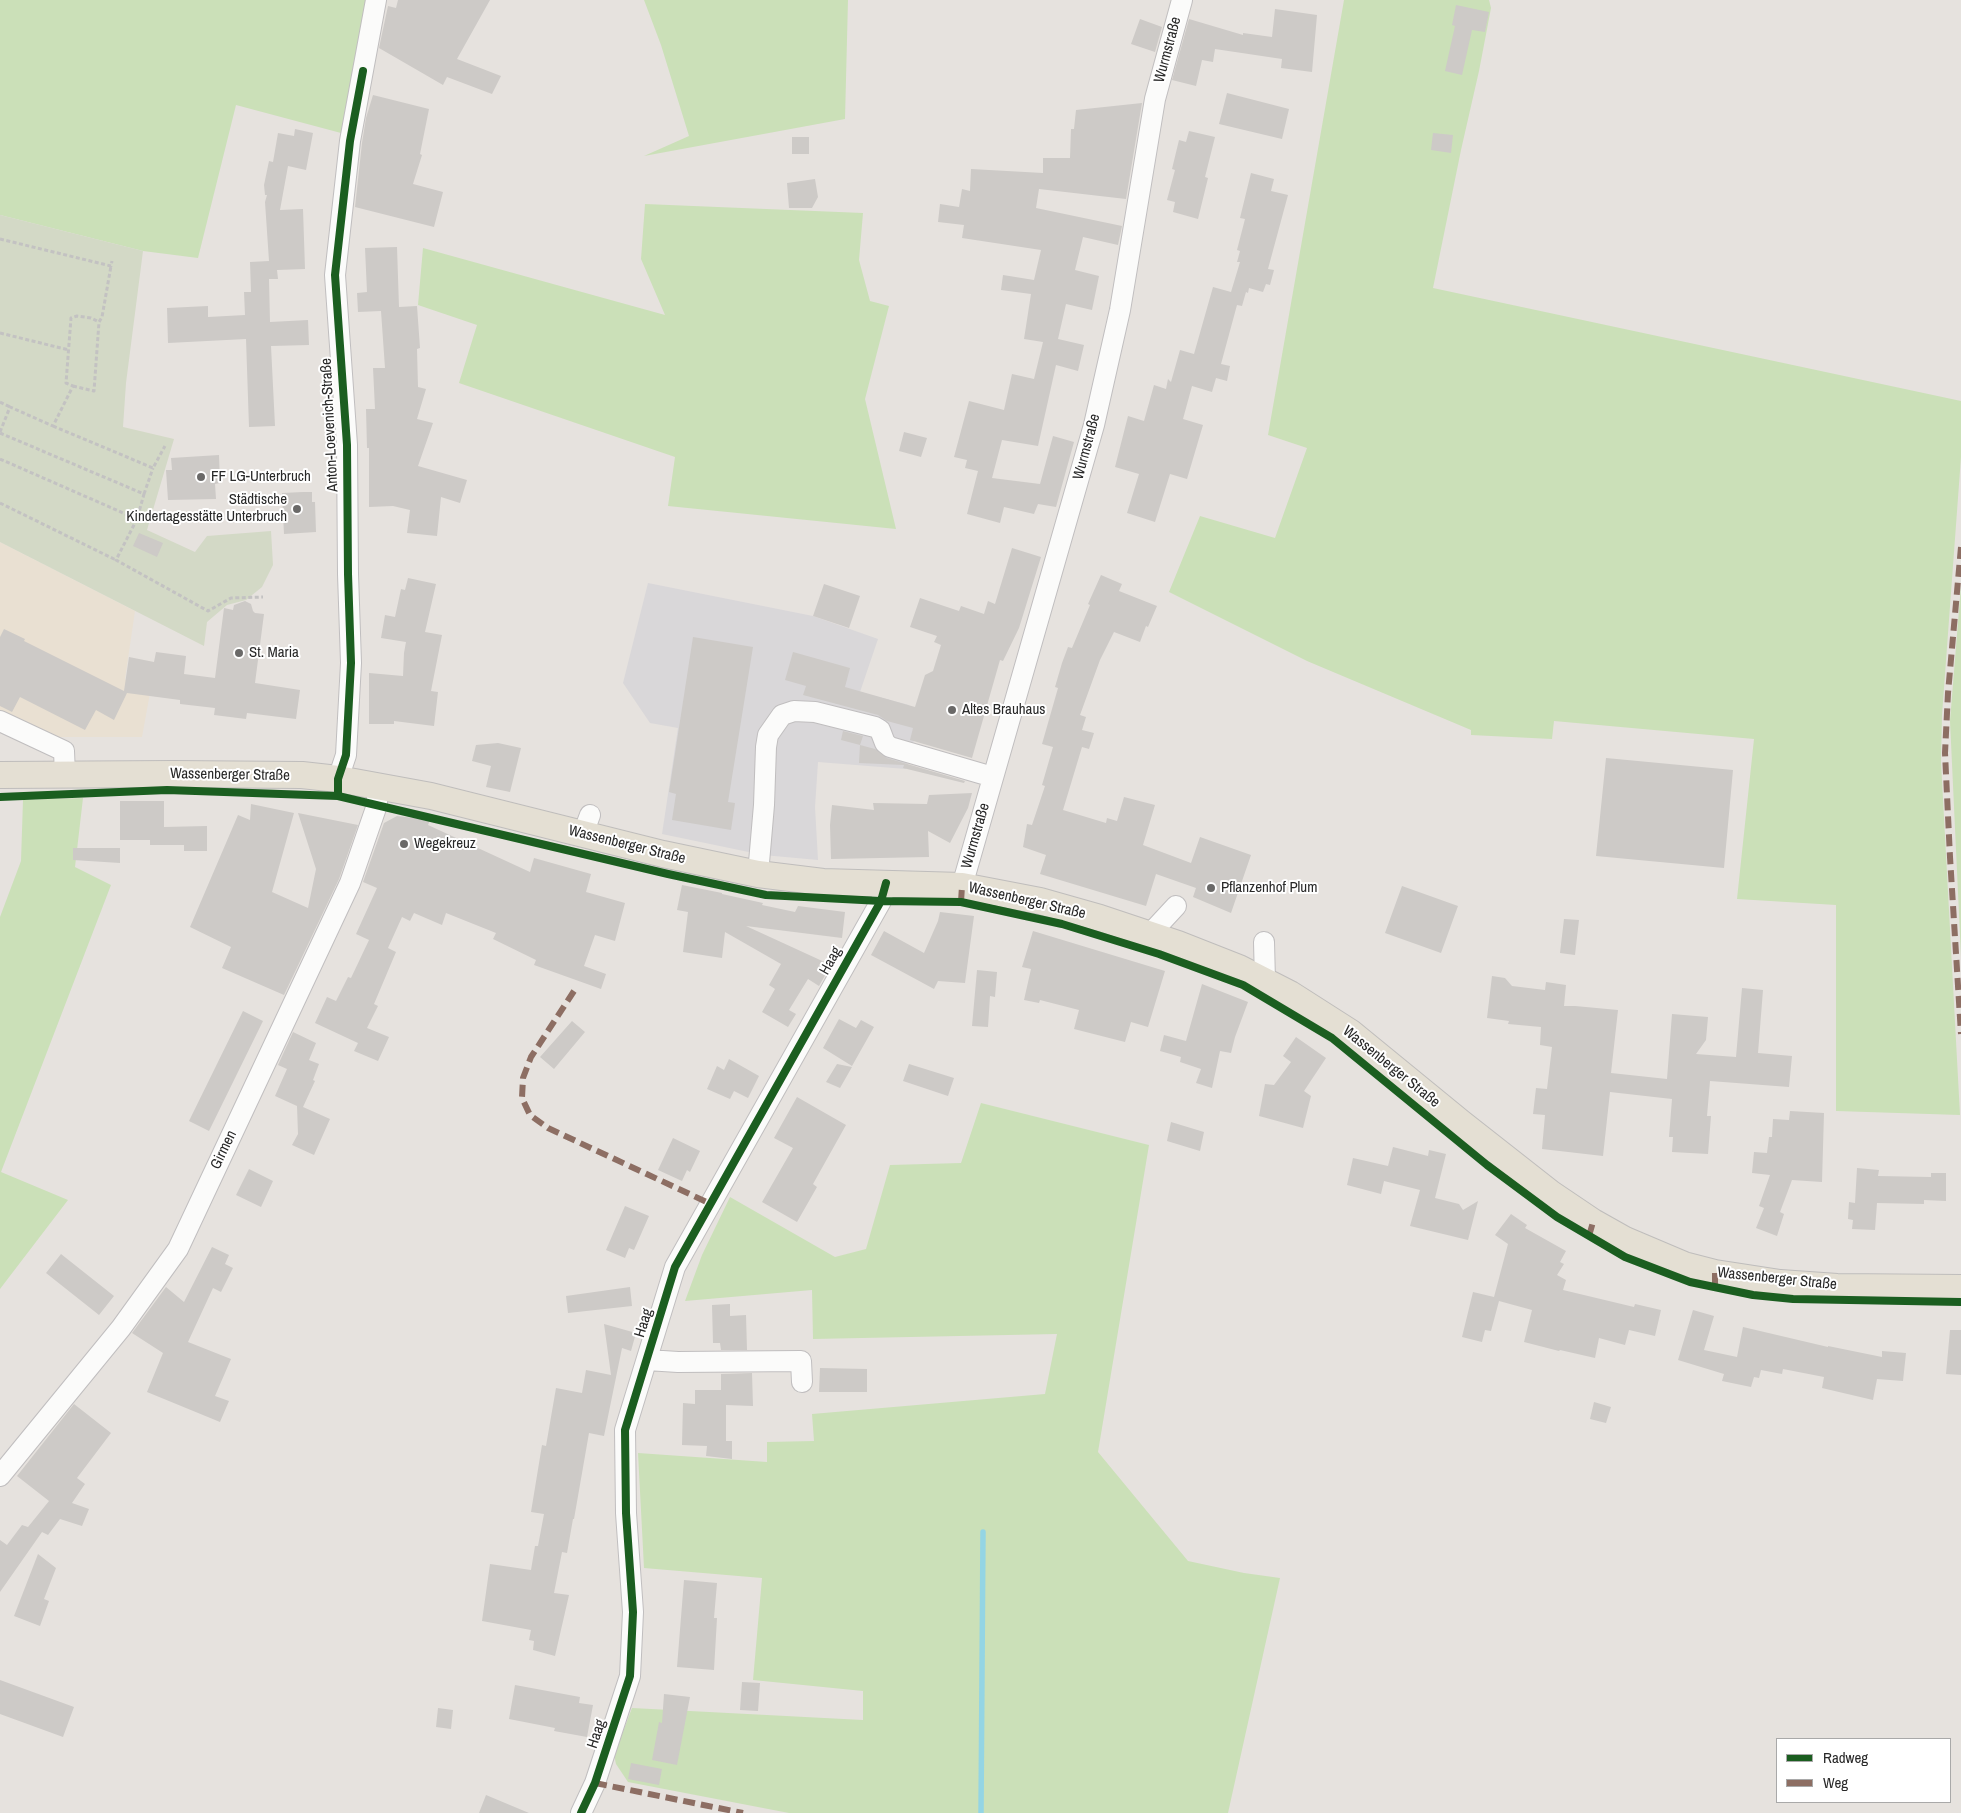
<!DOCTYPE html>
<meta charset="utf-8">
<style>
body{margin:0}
#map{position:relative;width:1961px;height:1813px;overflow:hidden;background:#e6e2de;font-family:"Archivo Narrow",sans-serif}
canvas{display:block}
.legend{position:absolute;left:1776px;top:1738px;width:175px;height:65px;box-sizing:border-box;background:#fff;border:1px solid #a9a9a9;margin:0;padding:6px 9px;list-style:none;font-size:15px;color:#282828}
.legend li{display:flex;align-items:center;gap:10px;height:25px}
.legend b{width:25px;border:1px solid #a9a9a9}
</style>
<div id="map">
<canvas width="1961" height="1813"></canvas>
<ul class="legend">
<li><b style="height:6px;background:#1b5e20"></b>Radweg</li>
<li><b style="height:6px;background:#8d6e63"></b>Weg</li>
</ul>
</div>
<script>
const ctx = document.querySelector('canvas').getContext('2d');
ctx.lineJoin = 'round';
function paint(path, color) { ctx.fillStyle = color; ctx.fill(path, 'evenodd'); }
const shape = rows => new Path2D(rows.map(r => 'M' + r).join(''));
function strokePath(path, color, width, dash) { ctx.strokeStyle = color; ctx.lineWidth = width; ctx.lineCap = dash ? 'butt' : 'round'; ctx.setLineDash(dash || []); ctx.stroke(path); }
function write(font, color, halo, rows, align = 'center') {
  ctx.font = font + ' "Archivo Narrow",sans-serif'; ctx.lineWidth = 4; ctx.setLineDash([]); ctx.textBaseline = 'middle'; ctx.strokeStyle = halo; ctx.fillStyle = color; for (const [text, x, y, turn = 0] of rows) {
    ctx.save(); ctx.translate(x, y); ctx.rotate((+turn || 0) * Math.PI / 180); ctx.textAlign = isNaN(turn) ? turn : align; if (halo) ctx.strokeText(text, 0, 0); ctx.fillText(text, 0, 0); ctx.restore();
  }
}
const industrial = shape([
 [648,583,813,616,878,639,860,692,909,705,916,733,906,769,818,762,815,807,818,860,763,855,662,834,678,728,650,723,623,683]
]);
const education = shape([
 [0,542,135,611,125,679,150,693,142,737,54,737,0,711]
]);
const green = shape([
 [0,0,369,0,341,133,236,105,198,258,143,251,0,215],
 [644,0,848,0,845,119,644,156,689,136,661,45],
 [1344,0,1489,0,1491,8,1479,71,1461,150,1433,288,1961,401,1961,457,1942,715,1941,762,1960,1115,1836,1111,1836,905,1737,899,1754,739,1554,721,1552,739,1471,735,1471,730,1307,661,1169,592,1200,516,1275,538,1307,448,1268,435],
 [645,204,863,213,859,260,870,301,889,306,865,399,896,529,668,506,675,457,459,383,477,325,418,305,423,248,665,315,641,259],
 [1961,585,1961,957,1950,721],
 [83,798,75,867,111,885,1,1172,68,1200,0,1289,0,917,21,861,23,800],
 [981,1103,1149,1145,1098,1452,1188,1561,1244,1573,1280,1578,1228,1813,789,1813,628,1782,616,1764,614,1755,632,1708,863,1720,863,1691,753,1680,762,1578,644,1568,638,1453,767,1462,767,1442,814,1441,812,1414,1045,1394,1057,1334,813,1339,812,1290,685,1301,702,1255,730,1197,835,1257,866,1249,890,1165,961,1163]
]);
const cemetery = shape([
 [0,215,143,251,126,383,123,427,174,439,147,530,195,552,207,536,271,531,273,565,262,587,246,600,227,605,207,622,204,646,0,542]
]);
const stream = shape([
 [981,1813,983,1532]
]);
const building = shape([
 [398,0,490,0,457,59,501,76,492,94,447,77,443,85,379,48,388,6,396,8],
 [1456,5,1489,12,1485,32,1472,30,1462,75,1445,71,1455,26,1452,25],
 [1275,9,1317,15,1312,72,1281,68,1282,59,1215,49,1213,62,1202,60,1196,86,1172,80,1189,19,1243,35,1243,33,1272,37],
 [1140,19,1162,27,1155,52,1131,44],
 [1227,93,1289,109,1282,139,1219,124],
 [373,95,429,109,420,154,422,155,413,184,443,192,434,227,355,207,362,143,366,118],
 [1142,103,1126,199,1039,189,1036,208,1122,226,1118,245,1083,237,1075,270,1099,276,1092,310,1066,304,1058,339,1084,345,1078,371,1056,365,1038,446,1002,440,992,478,1040,484,1053,436,1074,442,1056,507,1038,504,1034,514,1004,507,1000,523,967,514,978,471,965,468,967,460,954,457,969,401,1004,410,1012,374,1034,379,1043,342,1024,339,1031,294,1001,290,1003,275,1034,280,1041,250,962,238,964,225,938,222,940,204,959,207,962,189,970,191,971,169,1043,173,1043,158,1070,158,1071,129,1074,129,1076,110],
 [295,129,313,133,306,170,288,166,280,210,303,209,305,269,277,270,278,279,269,279,270,322,308,320,309,345,271,346,275,426,249,427,246,339,168,343,167,308,208,306,208,317,245,315,244,292,251,292,250,262,269,261,265,202,267,195,265,195,264,185,269,161,273,162,278,133,294,136],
 [1189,131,1215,137,1205,177,1208,178,1198,219,1173,212,1175,202,1167,200,1175,170,1172,169,1179,140,1186,142],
 [1433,133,1453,135,1451,153,1431,150],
 [792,137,809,137,809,154,792,154],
 [1251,173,1274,179,1271,191,1288,195,1268,269,1274,270,1270,285,1266,284,1263,292,1249,288,1248,293,1246,292,1242,306,1237,305,1221,364,1230,366,1227,381,1216,378,1212,392,1192,386,1183,419,1203,425,1187,479,1170,474,1155,522,1127,513,1139,474,1115,467,1128,416,1144,421,1154,385,1166,389,1168,379,1171,382,1180,350,1194,354,1213,287,1231,292,1240,262,1237,262,1240,251,1237,250,1245,219,1240,218],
 [815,179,818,197,812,208,789,208,787,183],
 [397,247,399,307,417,306,420,348,417,349,418,387,426,389,417,419,433,423,418,466,467,480,460,503,441,497,437,536,407,533,410,510,393,506,369,507,369,448,367,448,366,409,375,409,373,368,385,368,381,311,358,312,357,293,367,292,365,248],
 [904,432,927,438,921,457,899,451],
 [219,455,220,483,215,484,216,499,168,500,166,470,172,470,171,458],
 [303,492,312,492,312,502,315,502,316,532,284,534,282,493],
 [139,533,163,543,157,557,133,546],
 [1012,548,1041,557,1019,628,1003,661,1000,660,972,758,910,740,913,728,887,721,878,715,803,695,806,686,785,680,793,652,850,668,845,687,915,707,925,675,933,671,941,645,934,642,937,636,910,627,920,598,959,611,961,606,984,614,988,601,995,604],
 [1101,575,1122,584,1119,591,1157,606,1148,627,1146,626,1140,642,1114,632,1100,660,1080,715,1086,717,1082,730,1094,733,1089,749,1082,747,1063,810,1106,823,1107,818,1117,821,1124,797,1155,805,1143,845,1191,863,1200,837,1251,855,1231,913,1193,897,1196,888,1156,874,1146,906,1040,874,1046,855,1023,847,1027,824,1032,825,1045,786,1042,785,1053,747,1042,744,1058,688,1055,687,1062,663,1068,647,1072,648,1090,605,1088,604],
 [408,578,436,584,425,632,442,635,431,691,438,692,434,726,394,721,394,724,369,724,369,673,403,676,404,653,406,642,381,638,385,615,395,617,401,589,405,590],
 [824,584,860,596,849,628,813,616],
 [245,601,251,604,253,611,255,613,264,614,255,683,300,690,296,719,247,713,246,719,214,715,215,708,180,704,180,700,127,693,114,720,96,710,85,730,20,697,12,712,0,706,0,637,4,629,25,639,24,641,124,691,129,657,154,662,156,652,186,656,184,674,215,678,224,608,233,610,234,605],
 [693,637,753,647,728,802,735,803,731,830,672,820,676,794,669,792],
 [843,731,863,736,860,745,841,740],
 [498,743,521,748,510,792,486,787,491,766,472,761,476,745],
 [860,745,875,749,887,758,965,781,964,783,903,768,904,765,859,763],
 [1606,758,1733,770,1724,868,1596,856],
 [972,793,968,808,950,843,928,831,929,857,831,859,830,825,832,805,874,810,873,803,927,804,929,795],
 [120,801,164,801,164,827,207,826,207,851,184,851,184,845,150,845,150,840,120,840],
 [251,804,294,813,272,892,308,908,316,869,298,813,358,825,339,879,284,995,222,968,231,947,190,927,238,815,250,820],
 [397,816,430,820,428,825,530,872,534,858,591,874,586,892,625,903,615,941,595,935,584,966,606,974,601,989,534,965,536,960,493,939,496,933,446,913,442,925,414,913,410,921,402,917,388,948,396,952,374,1004,378,1006,367,1028,389,1037,378,1061,354,1051,358,1043,315,1023,327,997,336,1001,348,977,351,978,369,940,356,934,377,888,363,882,384,823],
 [73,848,120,848,120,863,73,860],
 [682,885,722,893,722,894,763,903,762,905,795,912,798,906,845,912,842,938,746,926,831,965,819,986,808,979,789,1010,796,1014,788,1027,762,1012,775,989,769,985,781,964,725,932,722,958,683,952,688,912,677,910],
 [1402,886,1458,906,1441,953,1385,933],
 [940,912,974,916,965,983,938,981,934,989,871,955,884,931,924,953,938,921],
 [1564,919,1579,920,1575,955,1560,953],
 [1033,931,1165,971,1148,1027,1131,1022,1125,1042,1074,1029,1079,1010,1040,1000,1039,1003,1024,1000,1031,969,1022,967],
 [977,970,997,972,995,997,990,996,988,1027,972,1026],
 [1492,976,1505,978,1512,986,1545,990,1546,982,1566,985,1564,1006,1575,1006,1618,1010,1611,1073,1667,1079,1672,1014,1708,1017,1706,1040,1696,1054,1736,1057,1742,988,1763,990,1758,1053,1792,1056,1789,1087,1710,1081,1707,1116,1711,1116,1708,1154,1672,1152,1673,1137,1669,1137,1672,1099,1610,1092,1603,1156,1542,1149,1545,1115,1533,1114,1536,1088,1547,1089,1552,1047,1540,1045,1541,1027,1508,1024,1509,1021,1487,1018],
 [1202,984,1248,1002,1235,1037,1231,1053,1220,1051,1212,1088,1196,1083,1201,1069,1180,1062,1181,1057,1160,1051,1164,1035,1186,1041],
 [243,1011,263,1021,209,1131,189,1121],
 [839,1019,856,1028,861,1020,874,1027,852,1066,823,1048],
 [572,1021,585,1032,554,1069,540,1057],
 [293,1032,316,1043,309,1060,319,1064,313,1080,315,1081,303,1107,330,1119,314,1155,292,1145,298,1134,297,1106,275,1096,287,1069,278,1065],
 [1296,1037,1326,1058,1304,1091,1311,1096,1303,1128,1259,1116,1265,1084,1274,1085,1291,1062,1283,1056],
 [729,1059,759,1076,748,1098,734,1091,730,1099,707,1089,717,1066,724,1070],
 [837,1064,852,1067,840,1088,826,1082],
 [909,1064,954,1078,948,1096,903,1081],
 [797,1097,846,1125,813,1184,817,1187,797,1222,762,1202,793,1148,774,1138],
 [1790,1111,1824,1113,1822,1182,1792,1180,1780,1212,1784,1214,1777,1236,1756,1228,1764,1208,1759,1206,1770,1175,1752,1173,1754,1152,1767,1153,1769,1137,1772,1137,1773,1119,1789,1120],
 [1171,1122,1204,1132,1200,1151,1167,1141],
 [673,1138,700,1151,690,1172,687,1170,682,1181,658,1170],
 [1393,1147,1428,1156,1429,1150,1446,1154,1435,1198,1459,1204,1463,1210,1478,1201,1468,1240,1410,1226,1420,1190,1384,1181,1381,1194,1347,1185,1353,1158,1388,1166],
 [1857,1168,1879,1170,1878,1176,1931,1177,1931,1173,1946,1173,1946,1201,1924,1200,1924,1204,1877,1203,1875,1230,1852,1229,1853,1220,1848,1219,1849,1202,1855,1203],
 [249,1169,273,1181,261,1207,236,1195],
 [625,1206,649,1216,634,1250,629,1248,625,1258,606,1250],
 [1511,1214,1527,1225,1525,1228,1566,1251,1560,1262,1564,1264,1557,1275,1566,1280,1563,1290,1634,1307,1635,1304,1661,1310,1655,1336,1629,1330,1625,1345,1599,1338,1595,1358,1560,1350,1559,1351,1524,1342,1532,1310,1499,1301,1491,1331,1485,1330,1482,1342,1462,1337,1473,1292,1494,1297,1508,1244,1495,1235],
 [212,1247,229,1255,225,1264,233,1268,221,1292,213,1288,188,1342,231,1359,215,1396,229,1401,220,1422,147,1392,163,1353,132,1333,166,1287,184,1302],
 [61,1254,114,1296,99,1315,46,1273],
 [630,1287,632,1306,568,1313,566,1296],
 [730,1304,730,1316,746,1315,747,1350,721,1350,720,1343,713,1343,712,1305],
 [1693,1310,1714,1316,1704,1350,1737,1357,1743,1327,1828,1347,1828,1346,1882,1357,1882,1351,1906,1353,1903,1381,1877,1379,1873,1400,1822,1388,1824,1377,1783,1369,1782,1374,1761,1370,1759,1378,1754,1377,1751,1387,1722,1381,1724,1374,1678,1360],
 [604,1324,636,1333,631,1351,622,1348,604,1436,589,1433,574,1519,573,1519,567,1553,562,1552,554,1593,569,1595,555,1656,533,1650,534,1641,529,1640,531,1630,482,1621,490,1564,531,1570,535,1546,538,1546,544,1514,531,1512,542,1445,546,1446,556,1388,582,1393,586,1370,611,1375],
 [1950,1330,1961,1330,1961,1375,1946,1374],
 [820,1368,867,1369,867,1392,819,1392],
 [752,1373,753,1406,726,1405,726,1441,732,1441,732,1459,706,1456,707,1446,682,1445,683,1403,695,1404,695,1390,721,1390,721,1374],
 [1594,1402,1611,1407,1606,1423,1590,1419],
 [74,1404,111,1433,77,1478,85,1484,72,1503,89,1509,82,1526,60,1519,48,1535,42,1532,0,1592,0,1540,7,1545,22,1525,28,1527,49,1501,17,1476],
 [38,1554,56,1568,44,1599,49,1601,40,1626,14,1616],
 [684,1580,717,1583,714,1618,717,1618,714,1670,677,1667],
 [0,1680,74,1707,63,1737,0,1714],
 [742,1682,760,1683,758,1711,740,1710],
 [515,1685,580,1697,579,1703,593,1705,587,1737,554,1731,555,1728,509,1719],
 [664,1694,690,1697,677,1765,652,1760,659,1722,662,1723],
 [438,1708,453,1710,451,1729,436,1727],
 [631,1763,662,1769,659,1785,628,1779],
 [486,1795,529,1813,479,1813]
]);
const path = shape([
 [0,239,111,266,112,261],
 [0,333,69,350],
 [73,386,94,391,99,322],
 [0,402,10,407],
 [53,426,153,468,165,446],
 [0,432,10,407,53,426,73,386,66,383,71,318,77,316,91,318,99,322,102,317,111,266],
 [0,433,144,494,137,519],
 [0,459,137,519,116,560,208,611,231,598,263,597],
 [144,494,153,468],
 [0,503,116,560]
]);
const minor = shape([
 [0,721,64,751,65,775],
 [338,779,346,755,351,663,348,574,347,445,335,275,350,141,376,0],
 [583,834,590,815],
 [758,874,764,805,766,747,768,735,782,715,794,711,815,712,875,727,880,730,885,743,890,747,993,777],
 [962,886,1094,425,1120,310,1155,99,1182,0],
 [1150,934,1176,906],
 [1264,942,1265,981],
 [647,1360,678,1362,801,1361,802,1382],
 [0,1476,121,1328,178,1249,350,883,377,805,377,785],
 [581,1813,595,1783,630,1676,633,1612,626,1513,625,1430,675,1267,881,901,886,883]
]);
const major = shape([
 [0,775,172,774,302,775,338,779,431,796,663,854,758,874,823,882,962,886,1040,901,1100,918,1178,944,1239,968,1290,994,1351,1033,1461,1123,1550,1193,1593,1222,1625,1240,1684,1265,1715,1273,1780,1283,1837,1287,1961,1288]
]);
const quiet = shape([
 [1961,547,1948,693,1945,753,1950,857,1961,1034],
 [961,902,962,886],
 [574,991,531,1057,523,1078,522,1098,530,1115,548,1128,711,1204],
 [1589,1236,1593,1222],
 [1715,1273,1715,1287],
 [595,1783,743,1813]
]);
const cycleway = shape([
 [338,796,338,779,346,755,351,663,348,574,347,445,335,275,350,141,363,71],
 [0,797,167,790,338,796,668,874,766,895,881,901,961,902,1062,924,1159,954,1243,985,1332,1038,1487,1165,1557,1217,1625,1257,1690,1282,1753,1295,1793,1299,1961,1302],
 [581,1813,595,1783,630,1676,633,1612,626,1513,625,1430,675,1267,881,901,886,883]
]);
const markers = [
 [201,477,5,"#6a6968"],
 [297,509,5,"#6a6968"],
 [239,653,5,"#6a6968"],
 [952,710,5,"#6a6968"],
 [404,844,5,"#6a6968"],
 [1211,888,5,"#6a6968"]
];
const streetNames = [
 ["Wurmstraße",1168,50,-75],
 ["Anton-Loevenich-Straße",330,425,-93],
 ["Wurmstraße",1087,447,-75],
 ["Wassenberger Straße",230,775,1],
 ["Wurmstraße",976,836,-74],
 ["Wassenberger Straße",627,845,14],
 ["Wassenberger Straße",1027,901,13],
 ["Haag",831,961,-61],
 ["Wassenberger Straße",1391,1067,39],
 ["Girmen",224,1150,-64],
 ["Wassenberger Straße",1777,1279,6],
 ["Haag",644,1323,-73],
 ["Haag",597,1734,-72]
];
const poiNames = [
 ["FF LG-Unterbruch",211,477],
 ["Städtische",287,500,"right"],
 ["Kindertagesstätte Unterbruch",287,517,"right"],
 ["St. Maria",249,653],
 ["Altes Brauhaus",962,710],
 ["Wegekreuz",414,844],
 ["Pflanzenhof Plum",1221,888]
];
paint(industrial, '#d9d7d9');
paint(education, '#e9e0d2');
paint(green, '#cbe0b8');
paint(cemetery, '#d3d9c6');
strokePath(stream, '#94d5e4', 5.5);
paint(building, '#cdcac7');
strokePath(minor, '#c0bebf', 22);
strokePath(major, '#bfbdbc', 28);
strokePath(path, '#c3c2c2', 3, [4, 2.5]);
strokePath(minor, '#fbfbfa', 20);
strokePath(major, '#e4dfd3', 26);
strokePath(quiet, '#8d6e63', 6, [12, 6]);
strokePath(cycleway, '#1b5e20', 8);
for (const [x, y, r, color] of markers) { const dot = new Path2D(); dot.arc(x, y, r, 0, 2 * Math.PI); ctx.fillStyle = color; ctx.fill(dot); strokePath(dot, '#fff', 2); }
write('15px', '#282828', '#fff', streetNames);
write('15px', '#282828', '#fff', poiNames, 'left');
</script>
